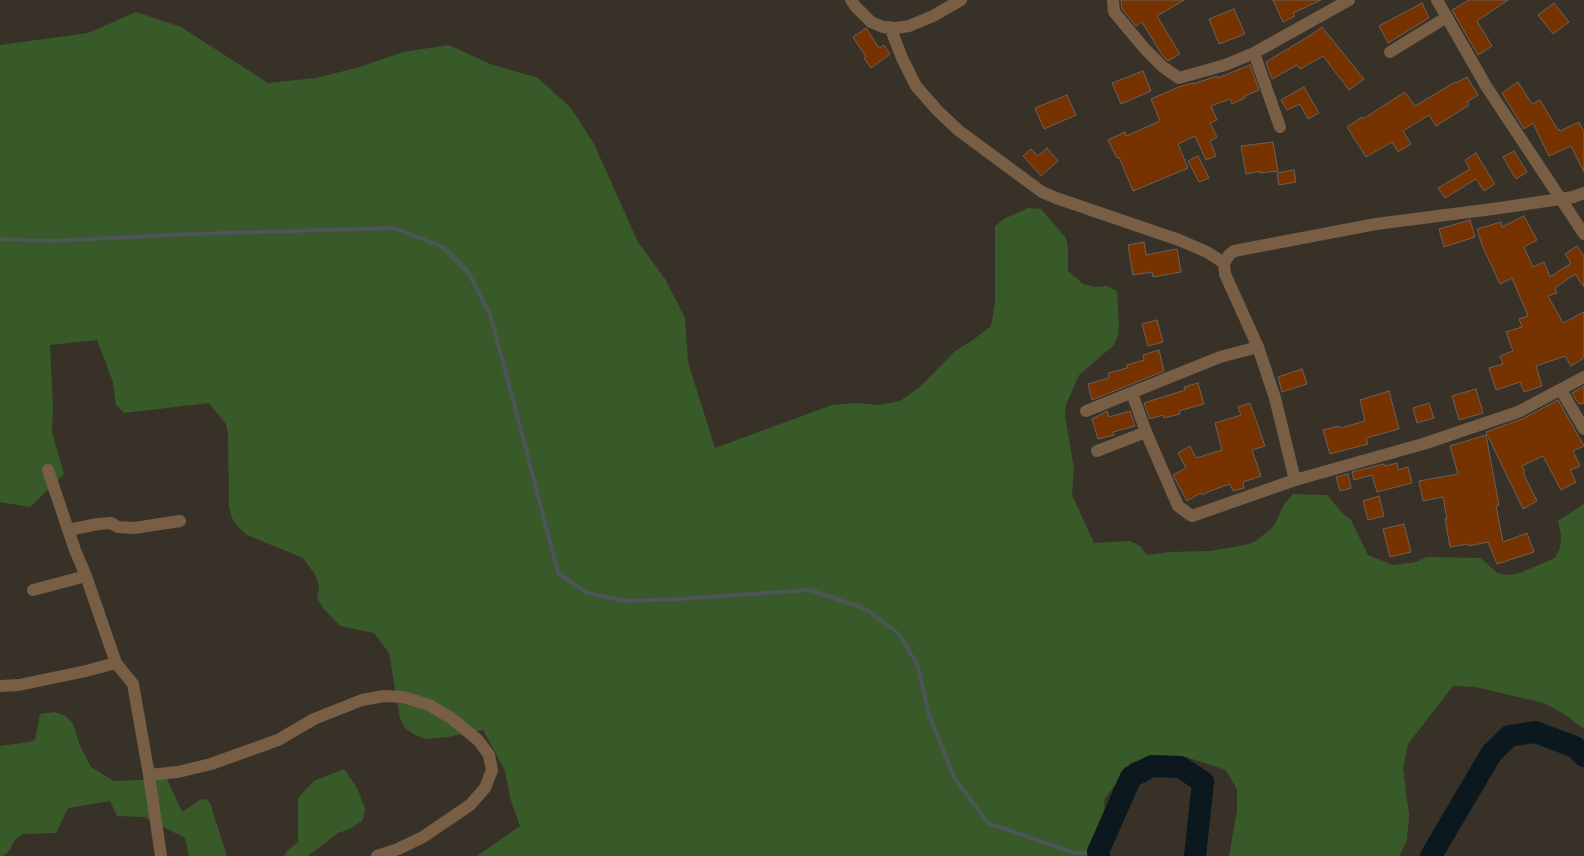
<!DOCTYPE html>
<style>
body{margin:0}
canvas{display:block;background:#373128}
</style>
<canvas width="1584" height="856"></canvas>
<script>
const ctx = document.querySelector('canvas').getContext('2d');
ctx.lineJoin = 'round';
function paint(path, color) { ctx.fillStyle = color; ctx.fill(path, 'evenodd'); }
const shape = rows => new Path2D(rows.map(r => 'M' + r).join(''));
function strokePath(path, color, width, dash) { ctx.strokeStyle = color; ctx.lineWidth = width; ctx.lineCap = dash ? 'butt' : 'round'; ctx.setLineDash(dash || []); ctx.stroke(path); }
const green = shape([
 [136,12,181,27,268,83,316,78,360,67,403,52,449,45,490,64,538,78,571,108,594,144,638,242,665,279,685,318,688,362,715,448,832,405,855,403,878,405,900,401,920,387,955,351,973,340,991,326,995,302,995,226,1004,219,1028,208,1041,209,1066,238,1068,249,1068,271,1083,284,1095,287,1107,286,1117,291,1119,323,1118,335,1114,345,1079,375,1066,405,1065,417,1074,468,1072,495,1094,543,1130,541,1140,546,1147,555,1169,552,1210,551,1245,545,1256,541,1274,526,1284,504,1293,494,1327,495,1342,513,1351,520,1368,555,1393,565,1416,562,1427,557,1481,558,1497,573,1509,575,1520,573,1555,558,1560,548,1561,535,1558,521,1584,504,1584,729,1564,714,1544,703,1475,687,1453,686,1408,744,1403,768,1409,815,1407,840,1399,856,1229,856,1237,811,1237,789,1226,770,1186,757,1151,756,1130,763,1104,800,1109,856,477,856,520,826,511,801,505,771,483,730,448,737,426,739,415,735,405,728,400,718,389,653,374,633,340,626,323,608,317,598,319,587,316,576,303,558,247,535,238,527,232,518,229,507,228,434,226,424,209,403,124,413,116,405,113,382,97,340,50,345,53,405,52,432,64,474,30,507,0,502,0,45,88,33],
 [55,712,66,716,73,724,80,746,91,767,114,781,167,779,182,812,200,800,207,799,210,803,227,856,189,856,185,838,144,817,117,816,110,801,68,808,56,833,22,834,14,841,9,851,3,856,0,856,0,746,29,742,35,740,40,714],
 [344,769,356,786,365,808,363,820,350,829,338,833,308,856,284,856,286,852,298,842,298,798,314,781]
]);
const stream = shape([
 [0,239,50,241,191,234,394,228,443,247,468,272,490,315,515,407,558,573,587,593,625,601,679,599,810,590,866,609,899,634,918,666,929,715,955,779,988,823,1075,853,1098,852]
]);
const river = shape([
 [1099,856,1098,852,1131,777,1152,766,1180,767,1203,782,1195,856],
 [1431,856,1491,754,1509,736,1535,732,1575,747,1584,756]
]);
const building = shape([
 [1121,0,1184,0,1157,16,1180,54,1168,61,1162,55,1142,22,1136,26,1122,9,1121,0],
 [1273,0,1321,0,1293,13,1295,16,1283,22,1273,0],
 [1469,0,1508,0,1477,21,1492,46,1478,55,1452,10,1469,0],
 [1422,3,1429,18,1388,43,1379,26,1422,3],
 [1554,3,1569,22,1553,34,1538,15,1554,3],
 [1234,9,1245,34,1219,44,1209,19,1234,9],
 [1322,27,1364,79,1349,90,1323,56,1300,69,1297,65,1272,79,1266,62,1311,35,1322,27],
 [866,28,879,48,884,45,890,54,871,68,864,58,866,57,853,37,866,28],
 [1250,65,1259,90,1245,96,1245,98,1232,104,1230,99,1211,106,1217,120,1210,123,1217,137,1210,141,1216,156,1206,160,1195,136,1178,144,1188,168,1133,191,1119,157,1117,158,1108,140,1125,132,1126,136,1160,121,1151,99,1181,86,1193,83,1193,84,1217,76,1218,78,1250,65],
 [1143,71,1151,91,1121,104,1112,83,1143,71],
 [1467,77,1478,95,1467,102,1469,105,1436,126,1429,115,1403,131,1411,144,1398,152,1392,142,1366,157,1347,127,1362,117,1363,119,1405,92,1415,106,1455,82,1456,83,1467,77],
 [1518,82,1532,104,1540,100,1558,130,1559,129,1560,131,1579,122,1584,132,1584,172,1571,146,1549,156,1533,123,1524,129,1502,93,1518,82],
 [1304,87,1319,113,1308,119,1300,104,1287,110,1281,100,1304,87],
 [1067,95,1076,115,1044,129,1035,108,1067,95],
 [1273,142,1278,171,1260,173,1260,171,1246,174,1241,146,1273,142],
 [1047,148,1058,161,1041,176,1023,156,1031,149,1038,156,1047,148],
 [1514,151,1527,172,1516,179,1503,157,1514,151],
 [1476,153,1495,184,1484,191,1476,179,1445,198,1438,188,1470,169,1465,160,1476,153],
 [1198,156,1209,178,1199,182,1188,161,1198,156],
 [1294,170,1296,182,1279,185,1277,173,1294,170],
 [1524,216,1537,240,1524,247,1533,267,1544,262,1550,277,1571,263,1565,254,1577,246,1584,256,1584,287,1575,274,1555,288,1557,293,1548,296,1563,323,1584,312,1584,358,1571,366,1565,356,1536,366,1542,386,1524,392,1520,382,1496,390,1489,368,1503,364,1500,356,1513,351,1506,332,1522,327,1519,319,1528,316,1512,278,1500,284,1482,245,1477,229,1501,222,1502,227,1524,216],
 [1470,220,1475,237,1444,247,1439,229,1470,220],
 [1144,242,1146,255,1177,249,1181,272,1153,277,1152,272,1133,275,1128,245,1144,242],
 [1157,320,1163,342,1148,346,1142,324,1157,320],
 [1159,350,1164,371,1092,400,1088,384,1109,378,1108,373,1127,368,1127,365,1144,360,1143,355,1159,350],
 [1302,369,1307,384,1282,392,1278,377,1302,369],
 [1198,383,1204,404,1179,411,1180,414,1164,418,1163,415,1150,419,1144,403,1185,390,1184,387,1198,383],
 [1584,386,1584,403,1579,404,1572,393,1584,386],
 [1476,389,1483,413,1459,420,1452,396,1476,389],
 [1389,391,1399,429,1366,438,1368,444,1330,454,1323,430,1339,426,1340,428,1365,421,1360,400,1389,391],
 [1558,400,1584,446,1573,451,1580,466,1570,470,1576,482,1561,490,1543,456,1522,466,1525,472,1523,473,1537,501,1523,509,1486,432,1522,419,1558,400],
 [1250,403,1265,446,1252,450,1261,476,1243,482,1244,488,1233,491,1230,484,1210,491,1202,495,1201,493,1187,501,1173,475,1186,468,1178,453,1190,446,1196,458,1222,450,1215,423,1241,415,1238,407,1250,403],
 [1429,403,1434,418,1417,423,1413,408,1429,403],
 [1107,411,1109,417,1130,411,1135,426,1113,432,1114,435,1098,439,1092,419,1107,411],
 [1486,435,1499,505,1496,506,1503,542,1527,533,1534,552,1497,564,1488,542,1469,546,1468,544,1450,547,1445,519,1447,519,1443,497,1423,501,1419,481,1458,474,1450,446,1486,435],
 [1397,463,1398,470,1408,467,1412,483,1377,492,1372,475,1354,480,1352,472,1384,464,1385,466,1397,463],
 [1348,474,1351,488,1340,491,1336,477,1348,474],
 [1379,496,1384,516,1368,520,1363,501,1379,496],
 [1404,524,1411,552,1390,557,1383,529,1404,524]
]);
const minor = shape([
 [851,0,856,7,871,22,883,27,896,28,909,26,933,16,961,0],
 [1113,0,1114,12,1145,49,1163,67,1179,78,1225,65,1254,53,1349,0],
 [1437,0,1486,86,1584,234],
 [890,27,902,58,916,86,937,110,958,130,1027,181,1042,192,1056,198,1179,240,1207,252,1224,263],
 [1390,52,1447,17],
 [1254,53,1280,127],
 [1258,347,1225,274,1224,263,1229,255,1234,251,1376,224,1500,208,1573,197,1584,193],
 [1561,390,1584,429],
 [1132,393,1146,432],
 [1086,411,1220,357,1258,347,1275,398,1295,480],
 [1097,451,1146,432,1178,506,1192,516,1295,480,1423,444,1518,412,1584,377],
 [48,470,75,550,86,576,116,663,133,684,149,775,178,772,211,764,278,740,314,719,362,700,384,696,403,697,429,705,451,718,478,740,489,755,492,770,485,788,470,805,423,837,398,849,377,856],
 [68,530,98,524,111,523,118,527,134,528,180,521],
 [33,590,86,576],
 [0,686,19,685,86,671,116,663],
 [149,775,161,856]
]);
paint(green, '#385a28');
strokePath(stream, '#4c5557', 4);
strokePath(river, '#0b191e', 22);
paint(building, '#763300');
strokePath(building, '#6c605a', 1);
strokePath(minor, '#775e45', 12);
</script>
